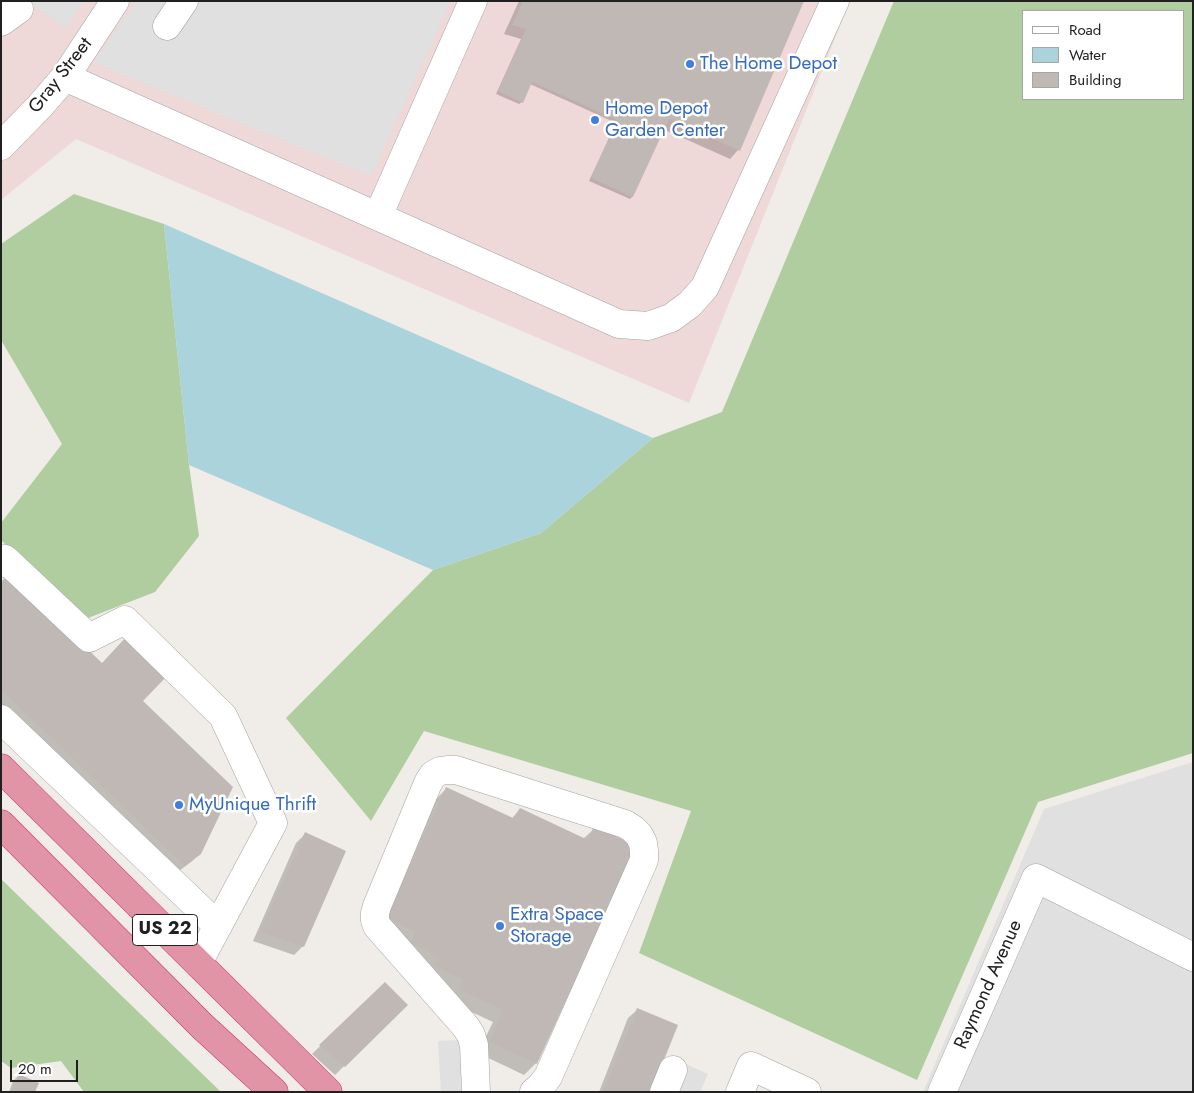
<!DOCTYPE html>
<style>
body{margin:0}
#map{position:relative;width:1194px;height:1093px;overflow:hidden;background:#f0ece7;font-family:Jost,sans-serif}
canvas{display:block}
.frame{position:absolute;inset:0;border:2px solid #202020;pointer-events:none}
.legend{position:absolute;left:1022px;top:10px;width:162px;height:90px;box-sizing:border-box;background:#fff;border:1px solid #a6a6a6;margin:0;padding:6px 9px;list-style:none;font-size:15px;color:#202020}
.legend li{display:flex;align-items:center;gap:10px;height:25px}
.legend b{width:25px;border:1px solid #a6a6a6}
.scale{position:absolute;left:10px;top:1060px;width:68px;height:22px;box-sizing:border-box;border:2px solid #202020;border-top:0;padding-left:6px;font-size:15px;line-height:18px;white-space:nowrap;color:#202020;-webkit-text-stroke:4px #fff;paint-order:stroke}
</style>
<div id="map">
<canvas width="1194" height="1093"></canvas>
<div class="frame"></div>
<ul class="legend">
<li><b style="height:6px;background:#fff"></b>Road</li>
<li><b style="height:14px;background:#aad3db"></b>Water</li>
<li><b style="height:14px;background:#c0b8b4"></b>Building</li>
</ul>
<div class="scale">20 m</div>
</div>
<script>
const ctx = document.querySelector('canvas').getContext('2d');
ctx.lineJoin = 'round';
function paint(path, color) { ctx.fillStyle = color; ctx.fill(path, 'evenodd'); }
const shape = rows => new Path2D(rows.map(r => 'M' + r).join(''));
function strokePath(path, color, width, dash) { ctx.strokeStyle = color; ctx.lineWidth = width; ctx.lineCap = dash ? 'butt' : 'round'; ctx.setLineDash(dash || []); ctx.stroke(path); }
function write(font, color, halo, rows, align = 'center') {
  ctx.font = font + ' Jost,sans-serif'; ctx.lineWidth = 5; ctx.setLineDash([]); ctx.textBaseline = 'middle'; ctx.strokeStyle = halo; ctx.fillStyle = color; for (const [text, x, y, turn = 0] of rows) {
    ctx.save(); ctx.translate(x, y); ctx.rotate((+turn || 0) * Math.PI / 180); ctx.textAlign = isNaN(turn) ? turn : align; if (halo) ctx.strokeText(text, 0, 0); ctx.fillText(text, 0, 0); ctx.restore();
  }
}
const commercial = shape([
 [1,1,850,1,689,403,76,139,1,200]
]);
const forest = shape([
 [894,1,1193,1,1193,753,1038,802,917,1080,639,953,691,811,424,731,371,821,286,718,433,570,541,533,653,438,722,412],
 [1023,11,1183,11,1183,99,1023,99],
 [74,194,164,224,189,465,199,536,155,592,83,620,1,540,1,523,62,444,1,340,1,244],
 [1,879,221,1092,84,1092,61,1061,11,1068,1,1061]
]);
const parking = shape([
 [28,1,85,1,65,28],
 [136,1,451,1,371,176,94,63],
 [1193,762,1193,1092,923,1092,1044,809],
 [479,1039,482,1092,441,1092,438,1041],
 [672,1058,708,1074,700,1092,657,1092]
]);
const water = shape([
 [164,224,653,438,541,533,433,570,189,465]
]);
const shadow = shape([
 [519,1,803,1,738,150,730,159,663,129,632,197,630,199,589,181,616,123,530,84,522,102,519,104,496,94,521,39,504,34],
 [1,583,102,665,141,701,200,853,191,862,175,874,1,707],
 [446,789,511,819,520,810,583,839,595,828,536,1063,524,1075,478,1053,493,1022,448,1001,453,991,424,978,375,931,435,800],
 [305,834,303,946,294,955,253,941,296,843],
 [385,983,406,1005,335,1075,312,1054],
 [637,1010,650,1092,599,1092,628,1018],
 [19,1075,34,1092,9,1092,13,1081]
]);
const building = shape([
 [523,1,804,1,740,151,669,119,633,197,591,178,617,120,532,82,523,103,498,91,526,29,512,25],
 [9,574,102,663,127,636,168,675,143,701,233,787,201,854,185,866,1,690,1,582],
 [446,787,513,818,520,808,588,840,594,826,637,846,537,1064,489,1042,503,1010,459,990,463,979,434,966,439,957,410,943,415,932,386,919],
 [305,832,346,851,304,947,260,932],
 [385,982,408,1005,345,1067,319,1045],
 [637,1008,678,1025,651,1092,603,1092],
 [19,1074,39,1083,35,1092,11,1092]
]);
const minor = shape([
 [1,22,19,9,8,1],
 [167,26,184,1],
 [65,77,619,324,648,326,671,318,690,304,705,287,835,1],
 [1,146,40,106,65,77,115,1],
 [378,216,473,1],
 [1,563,5,559,89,638,125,620,223,716,273,823,198,963],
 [1,719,218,926],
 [476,1092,474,1045,471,1035,466,1027,377,926,375,920,375,913,377,906,428,783,433,775,440,771,447,770,456,770,625,824,633,829,639,835,643,843,644,851,644,860,548,1077,540,1087,534,1092],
 [664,1092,673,1070],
 [740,1092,751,1066,807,1092],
 [942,1092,1036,878,1193,957]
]);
const highway = shape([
 [1,768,328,1092],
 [1,824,202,1026,274,1092]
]);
const markers = [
 [690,64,5,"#3f7fe0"],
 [595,120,5,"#3f7fe0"],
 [179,805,5,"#3f7fe0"],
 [500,926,5,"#3f7fe0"]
];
const shields = [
 [165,930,65]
];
const shieldNames = [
 ["US 22",165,930]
];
const shopNames = [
 ["The Home Depot",700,64],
 ["Home Depot",605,109],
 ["Garden Center",605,131],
 ["MyUnique Thrift",189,805],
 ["Extra Space",510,915],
 ["Storage",510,937]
];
const streetNames = [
 ["Gray Street",61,76,-52],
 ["Raymond Avenue",989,985,-66]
];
paint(commercial, '#efd8d8');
paint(forest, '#afcd9e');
paint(parking, '#e0e0e0');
paint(water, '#aad3db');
paint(shadow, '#0003');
paint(building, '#c0b8b4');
strokePath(minor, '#a4a4a4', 29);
strokePath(highway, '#d13172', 29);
strokePath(minor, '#fff', 28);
strokePath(highway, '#e294a7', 28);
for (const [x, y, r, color] of markers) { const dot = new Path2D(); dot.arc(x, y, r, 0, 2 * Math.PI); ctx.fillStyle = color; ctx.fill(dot); strokePath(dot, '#fff', 2); }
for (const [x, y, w] of shields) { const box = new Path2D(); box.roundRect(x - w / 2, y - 15.5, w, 31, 4); ctx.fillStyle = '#fff'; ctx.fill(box); strokePath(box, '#202020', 1); }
write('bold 18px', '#202020', null, shieldNames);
write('19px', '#366cbe', '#fff', shopNames, 'left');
write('19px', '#202020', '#fff', streetNames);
</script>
